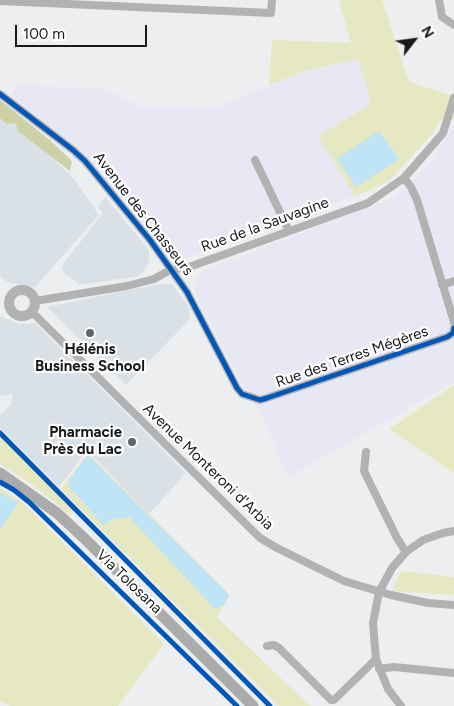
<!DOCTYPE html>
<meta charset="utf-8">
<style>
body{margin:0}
#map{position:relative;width:454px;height:706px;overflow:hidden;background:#eceef0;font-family:Figtree,sans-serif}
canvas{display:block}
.north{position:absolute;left:389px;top:15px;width:50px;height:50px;-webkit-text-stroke:4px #fff;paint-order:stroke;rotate:60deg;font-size:14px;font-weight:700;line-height:20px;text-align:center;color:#18191a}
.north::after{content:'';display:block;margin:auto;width:18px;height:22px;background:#18191a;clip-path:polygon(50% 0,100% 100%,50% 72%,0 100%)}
.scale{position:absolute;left:15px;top:25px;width:132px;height:22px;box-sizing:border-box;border:2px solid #18191a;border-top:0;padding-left:6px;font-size:15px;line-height:18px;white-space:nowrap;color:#18191a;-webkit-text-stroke:4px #fff;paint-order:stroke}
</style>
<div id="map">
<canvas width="454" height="706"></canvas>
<div class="north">N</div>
<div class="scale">100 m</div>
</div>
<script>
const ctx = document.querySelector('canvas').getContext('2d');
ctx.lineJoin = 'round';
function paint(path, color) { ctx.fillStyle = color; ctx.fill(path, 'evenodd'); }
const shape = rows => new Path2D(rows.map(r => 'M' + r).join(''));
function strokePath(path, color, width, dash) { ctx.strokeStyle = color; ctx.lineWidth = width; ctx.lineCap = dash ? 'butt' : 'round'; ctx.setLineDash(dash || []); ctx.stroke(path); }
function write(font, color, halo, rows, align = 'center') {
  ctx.font = font + ' Figtree,sans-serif'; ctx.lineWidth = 4.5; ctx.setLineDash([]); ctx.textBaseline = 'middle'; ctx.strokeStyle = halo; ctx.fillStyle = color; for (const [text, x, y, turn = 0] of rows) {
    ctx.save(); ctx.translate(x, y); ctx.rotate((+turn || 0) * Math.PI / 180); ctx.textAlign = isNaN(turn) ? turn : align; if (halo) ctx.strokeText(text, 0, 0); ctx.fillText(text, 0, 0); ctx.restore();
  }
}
const built = shape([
 [0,107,74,179,99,215,35,287,7,282,0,276],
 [105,197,149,250,149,262,142,273,138,276,80,285,69,276,66,276,62,267,64,263,103,213,98,207],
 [160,284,172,284,189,307,190,319,126,385,47,307],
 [0,316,19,324,35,323,186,473,149,514,87,450,59,487,0,428,0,415,11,405,13,394,0,396]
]);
const industrial = shape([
 [358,59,371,104,318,136,355,196,184,259,164,252,120,192,87,155,11,95,18,85,105,89,138,106,215,108,305,71],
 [454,125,454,382,288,477,259,409,243,385,196,295,195,282,202,271,390,199,428,166]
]);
const green = shape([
 [339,0,382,0,409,82,450,95,454,92,454,120,441,119,432,134,388,182,355,196,318,136,371,104,358,59,305,71,269,85,272,40,351,43],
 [454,385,454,473,389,429],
 [0,431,75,506,70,515,30,483,0,464],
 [88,453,230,595,217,617,310,706,278,706,61,489],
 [0,488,23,503,164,644,118,706,10,706,0,701],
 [401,571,454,577,454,595,392,591]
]);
const forest = shape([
 [0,100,51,141,72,161,70,171,18,131,16,124,11,123,7,124,0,118]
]);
const water = shape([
 [379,131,399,159,356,187,337,159],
 [88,455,229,595,224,605,215,609,129,517,114,519,103,525,70,488,69,480],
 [0,493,18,503,0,530]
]);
const street = shape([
 [439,0,442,17,454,25],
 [0,1,271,13,272,0],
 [0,94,73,150,85,161,150,240,187,292,237,388,242,394,260,400,267,398,447,337,453,333,454,328],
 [255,160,289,231],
 [404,178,411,187,417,200,454,322],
 [442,285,454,281],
 [35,301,127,286,154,279,170,270,189,267,368,203,404,178,438,139,443,133,454,98],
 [32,312,260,538,277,548,344,581,391,595,428,603,454,605],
 [366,452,364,471,397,538,406,552],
 [267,646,274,645,279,648,331,700,334,700,376,659],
 [379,669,394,667,454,673],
 [401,706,388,689,376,659,373,623,379,592,392,568,406,552,423,540,443,533,454,531]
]);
const secondary = shape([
 '9 303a13 13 0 1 1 26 0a13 13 0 1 1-26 0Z'
]);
const primary = shape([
 [0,473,57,513,85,539,253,706]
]);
const cycleway = shape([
 [0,94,73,150,85,161,150,240,187,292,237,388,242,394,260,400,267,398,447,337,453,333,454,328],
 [0,433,270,706],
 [0,482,14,490,29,502,237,706]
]);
const markers = [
 [90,333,5,"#626465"],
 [132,442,5,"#626465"]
];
const streetNames = [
 ["Avenue des Chasseurs",143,214,52],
 ["Rue de la Sauvagine",265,225,-20],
 ["Rue des Terres Mégères",352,357,-19],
 ["Avenue Monteroni d'Arbia",208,467,44],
 ["Via Tolosana",129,582,44]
];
const poiNames = [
 ["Hélénis",90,350],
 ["Business School",90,367],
 ["Pharmacie",122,433,"right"],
 ["Près du Lac",122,450,"right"]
];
paint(built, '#d9e0e6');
paint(industrial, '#e8e7f4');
paint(green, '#e5e8c1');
paint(forest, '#ced0a5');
paint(water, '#bee4f5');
strokePath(street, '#b2b2b3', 8);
strokePath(secondary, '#b1b2b2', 10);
strokePath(primary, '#ababab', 11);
strokePath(cycleway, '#0057b8', 5);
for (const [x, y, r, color] of markers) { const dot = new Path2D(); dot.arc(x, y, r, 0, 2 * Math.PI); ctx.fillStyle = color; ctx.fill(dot); strokePath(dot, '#fff', 2); }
write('15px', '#18191a', '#fff', streetNames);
write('bold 15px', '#18191a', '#fff', poiNames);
</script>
